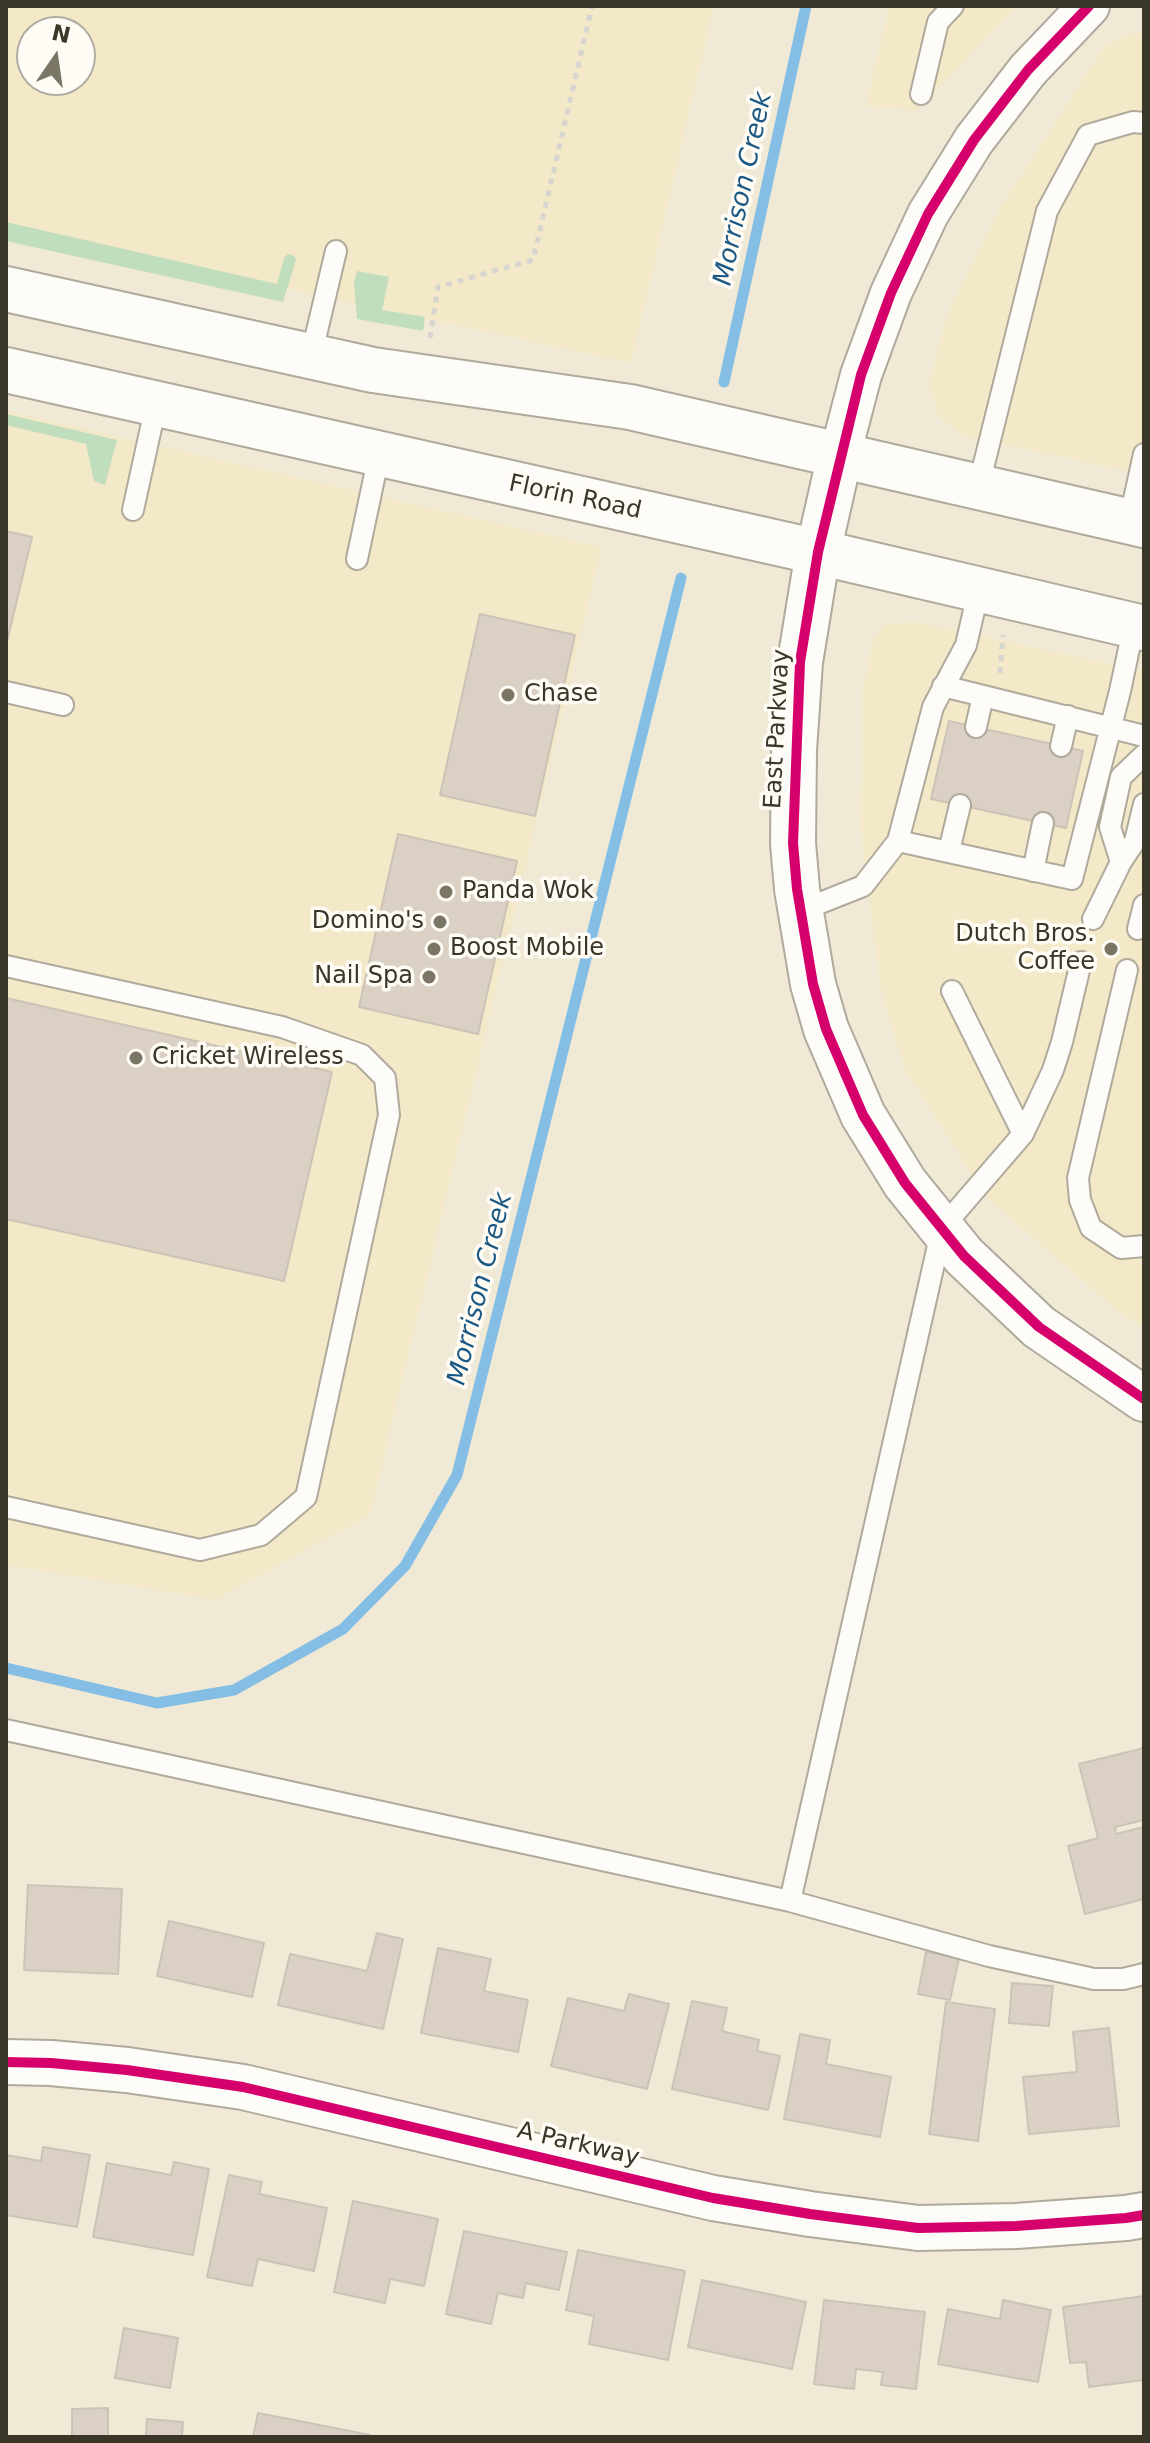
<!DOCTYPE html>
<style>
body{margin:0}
#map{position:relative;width:1150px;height:2443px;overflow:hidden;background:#f0e9d6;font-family:"DejaVu Sans",sans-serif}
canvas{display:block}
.frame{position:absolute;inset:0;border:8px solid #3a3628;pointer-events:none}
.north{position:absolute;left:16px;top:16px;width:80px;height:80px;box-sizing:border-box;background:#fffcf5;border:2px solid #b0ada3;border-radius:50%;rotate:13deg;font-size:22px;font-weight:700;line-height:32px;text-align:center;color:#3a3628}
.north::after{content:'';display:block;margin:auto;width:28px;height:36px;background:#7a7565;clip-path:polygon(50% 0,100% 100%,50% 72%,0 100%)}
</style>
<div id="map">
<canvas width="1150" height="2443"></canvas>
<div class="frame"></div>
<div class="north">N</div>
</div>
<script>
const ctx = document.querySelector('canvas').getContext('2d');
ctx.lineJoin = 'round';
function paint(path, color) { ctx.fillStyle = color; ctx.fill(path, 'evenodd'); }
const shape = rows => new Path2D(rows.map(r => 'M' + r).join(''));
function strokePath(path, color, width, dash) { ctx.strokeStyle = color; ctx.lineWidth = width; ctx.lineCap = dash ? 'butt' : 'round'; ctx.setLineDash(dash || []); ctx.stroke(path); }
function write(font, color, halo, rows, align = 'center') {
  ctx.font = font + ' "DejaVu Sans",sans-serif'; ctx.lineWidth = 7; ctx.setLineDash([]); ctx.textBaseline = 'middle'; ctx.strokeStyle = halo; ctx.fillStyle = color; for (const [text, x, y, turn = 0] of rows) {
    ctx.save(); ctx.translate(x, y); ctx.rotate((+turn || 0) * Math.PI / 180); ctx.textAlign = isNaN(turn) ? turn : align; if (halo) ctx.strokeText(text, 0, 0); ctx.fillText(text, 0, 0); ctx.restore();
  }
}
const built = shape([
 [6,6,714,6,631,363,6,228],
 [32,32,80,32,80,80,32,80],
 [889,6,1017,6,917,110,866,106],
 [1135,33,1144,33,1144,475,962,435,938,416,930,384,946,318,1001,207,1105,45],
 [6,411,602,547,370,1515,215,1600,6,1565],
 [916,622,1144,671,1144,1328,1113,1307,987,1198,904,1068,881,989,861,830,863,688,874,637,886,624]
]);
const green = shape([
 [6,222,277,284,284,258,288,254,294,256,296,260,283,302,6,241],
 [357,271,389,277,382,310,425,317,423,331,357,319,354,282],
 [6,414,117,440,105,485,94,481,86,444,6,425]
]);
const stream = shape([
 [724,382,806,6],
 [6,1668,157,1703,234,1690,343,1629,405,1566,457,1475,681,578]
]);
const building = shape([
 [6,531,32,537,6,646,6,531],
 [480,614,575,635,535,816,440,795,480,614],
 [949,721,1083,751,1066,828,931,799,949,721],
 [398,834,517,861,478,1034,359,1007,398,834],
 [6,998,332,1072,284,1281,6,1219,6,998],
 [1144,1748,1144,1820,1115,1827,1116,1834,1144,1827,1144,1899,1085,1914,1068,1846,1098,1838,1079,1764,1144,1748],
 [28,1885,122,1889,118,1974,24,1970,28,1885],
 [169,1921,264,1943,252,1997,157,1976,169,1921],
 [377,1933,403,1939,383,2029,278,2005,290,1954,367,1971,377,1933],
 [438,1948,491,1959,484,1991,528,2000,518,2052,421,2033,438,1948],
 [926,1952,959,1958,950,2000,918,1994,926,1952],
 [1012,1983,1053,1986,1049,2026,1009,2023,1012,1983],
 [629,1994,669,2004,647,2089,551,2066,568,1998,624,2011,629,1994],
 [692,2001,727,2008,722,2031,759,2040,757,2051,780,2056,768,2110,672,2089,692,2001],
 [946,2002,995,2009,978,2141,929,2134,946,2002],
 [1109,2028,1119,2126,1029,2134,1023,2077,1077,2072,1073,2032,1109,2028],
 [800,2034,830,2040,826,2064,891,2077,880,2137,784,2119,800,2034],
 [43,2147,90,2155,77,2227,6,2215,6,2155,41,2161,43,2147],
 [174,2162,209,2169,193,2255,93,2237,107,2163,171,2175,174,2162],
 [229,2175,262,2182,259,2194,327,2208,314,2271,258,2259,252,2286,207,2277,229,2175],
 [353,2201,438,2219,424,2286,390,2279,385,2303,334,2292,353,2201],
 [464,2231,567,2252,559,2290,526,2283,523,2298,498,2293,491,2324,446,2314,464,2231],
 [578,2250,685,2271,668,2360,589,2344,594,2316,566,2310,578,2250],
 [702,2280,806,2302,792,2369,688,2347,702,2280],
 [1144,2296,1144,2380,1089,2387,1086,2362,1070,2363,1063,2307,1144,2296],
 [824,2300,925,2312,916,2389,881,2385,883,2372,856,2369,854,2389,814,2384,824,2300],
 [1003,2300,1051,2310,1038,2382,938,2364,948,2309,1000,2319,1003,2300],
 [124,2328,178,2338,170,2388,115,2378,124,2328],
 [108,2408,108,2437,72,2437,72,2409,108,2408],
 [258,2413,370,2435,370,2437,253,2437,258,2413],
 [147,2419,183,2422,182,2437,146,2437,147,2419]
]);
const path = shape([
 [430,338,438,287,533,260,592,6],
 [1000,673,1003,635]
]);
const lane = shape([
 [921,94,938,22,953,6],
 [311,356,336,251],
 [978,488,1047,211,1088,135,1133,122,1144,123],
 [133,510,156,405],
 [1129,522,1144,454],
 [357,559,379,455],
 [943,686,1144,736],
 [6,692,63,705],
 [976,727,983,696],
 [1061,746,1068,716],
 [898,841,1072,879,1120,691,1134,625],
 [949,851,960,805],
 [1121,862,1110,827,1121,777,1144,755],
 [1033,871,1043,823],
 [800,911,863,886,898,841,933,707,966,645,979,589],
 [1093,919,1121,862,1135,841,1144,804],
 [1138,929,1144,905],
 [1081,962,1062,1042,1053,1070,1023,1134,942,1228,790,1901,989,1956,1094,1979,1123,1979,1144,1974],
 [6,966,282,1027,362,1055,385,1078,389,1115,306,1497,261,1535,200,1550,6,1507],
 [1127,970,1078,1178,1080,1200,1091,1228,1121,1248,1144,1246],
 [952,991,1023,1134],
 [6,1730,790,1901]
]);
const street = shape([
 [840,455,861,375,891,293,928,214,974,140,1028,70,1089,6]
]);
const secondary = shape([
 [840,455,818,552,800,662,794,750,793,843,797,889,813,984,826,1029,863,1115,905,1183,964,1256,1039,1327,1144,1399],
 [6,2062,51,2063,127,2070,243,2087,713,2198,810,2214,918,2228,1016,2226,1126,2218,1144,2215]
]);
const primary = shape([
 [6,289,373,370,630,407,1144,525],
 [6,370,818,552,1144,628]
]);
const cycleway = shape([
 [1089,6,1028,70,974,140,928,214,891,293,861,375,818,552,800,662,793,843,797,889,813,984,826,1029,863,1115,905,1183,964,1256,1039,1327,1144,1399],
 [6,2062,51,2063,127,2070,243,2087,713,2198,810,2214,918,2228,1016,2226,1126,2218,1144,2215]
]);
const markers = [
 [508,695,8,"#7a7565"],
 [446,892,8,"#7a7565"],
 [440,922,8,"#7a7565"],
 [434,949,8,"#7a7565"],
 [1111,949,8,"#7a7565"],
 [429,977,8,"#7a7565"],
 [136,1058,8,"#7a7565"]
];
const streetNames = [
 ["Florin Road",575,498,12],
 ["East Parkway",778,729,-87],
 ["A Parkway",578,2145,13]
];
const poiNames = [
 ["Chase",524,695],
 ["Panda Wok",462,892],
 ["Domino's",424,922,"right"],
 ["Dutch Bros.",1095,935,"right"],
 ["Coffee",1095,963,"right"],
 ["Boost Mobile",450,949],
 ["Nail Spa",413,977,"right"],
 ["Cricket Wireless",152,1058]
];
const waterNames = [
 ["Morrison Creek",744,189,-78],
 ["Morrison Creek",481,1289,-76]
];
paint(built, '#f3e8c7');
paint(green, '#c0ddbd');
strokePath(stream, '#85bee5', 11);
paint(building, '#dad1c4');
strokePath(building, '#ccc3b7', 2);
strokePath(lane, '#afaa9b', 24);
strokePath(street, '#afaa9b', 44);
strokePath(secondary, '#afaa9b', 48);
strokePath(primary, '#afaa9b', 48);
strokePath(path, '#d7d5cf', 5, [6, 6]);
strokePath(lane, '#fdfcf9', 20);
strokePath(street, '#fdfcf9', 40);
strokePath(secondary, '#fdfcf9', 44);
strokePath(primary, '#fdfcf9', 44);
strokePath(cycleway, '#d6006c', 10);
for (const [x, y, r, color] of markers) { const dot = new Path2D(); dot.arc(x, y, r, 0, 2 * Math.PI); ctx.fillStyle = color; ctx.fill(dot); strokePath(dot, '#fffcf5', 3); }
write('24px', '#3a3628', '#fffcf5', streetNames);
write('24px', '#3a3628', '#fffcf5', poiNames, 'left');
write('italic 26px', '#1b5883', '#fffcf5', waterNames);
</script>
